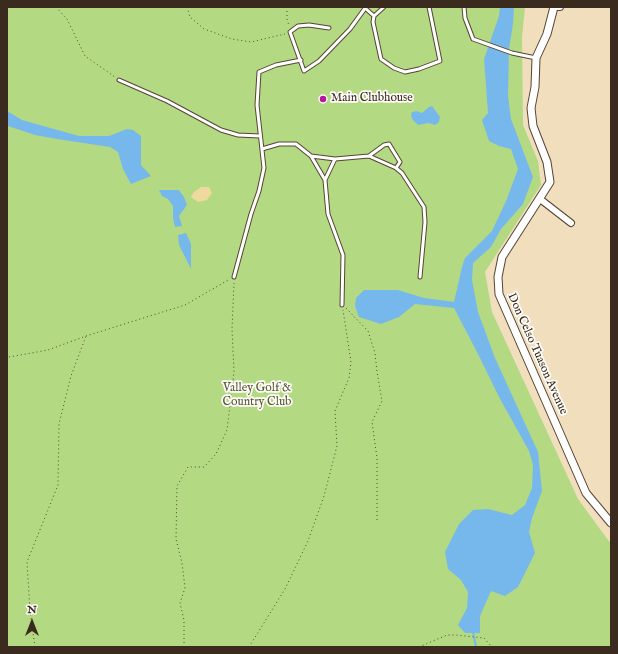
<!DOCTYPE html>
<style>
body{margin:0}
#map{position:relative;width:618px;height:654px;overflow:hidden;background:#f0debd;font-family:"IM FELL English",serif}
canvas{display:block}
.frame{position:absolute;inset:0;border:8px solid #3b2a1e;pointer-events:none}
.north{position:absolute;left:12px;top:602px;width:40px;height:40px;-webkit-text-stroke:3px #fdfcf7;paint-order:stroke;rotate:0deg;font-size:11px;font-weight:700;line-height:16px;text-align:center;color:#3b2a1e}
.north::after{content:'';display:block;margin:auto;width:14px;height:18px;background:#3b2a1e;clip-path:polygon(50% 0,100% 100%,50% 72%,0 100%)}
</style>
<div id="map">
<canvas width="618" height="654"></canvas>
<div class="frame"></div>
<div class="north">N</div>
</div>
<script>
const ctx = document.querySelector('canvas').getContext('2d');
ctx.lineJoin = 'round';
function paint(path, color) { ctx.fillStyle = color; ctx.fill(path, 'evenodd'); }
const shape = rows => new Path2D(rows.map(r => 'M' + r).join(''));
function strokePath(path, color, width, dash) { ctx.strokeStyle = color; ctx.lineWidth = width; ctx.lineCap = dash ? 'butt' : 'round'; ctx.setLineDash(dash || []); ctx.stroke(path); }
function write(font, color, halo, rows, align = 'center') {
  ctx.font = font + ' "IM FELL English",serif'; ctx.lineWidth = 3.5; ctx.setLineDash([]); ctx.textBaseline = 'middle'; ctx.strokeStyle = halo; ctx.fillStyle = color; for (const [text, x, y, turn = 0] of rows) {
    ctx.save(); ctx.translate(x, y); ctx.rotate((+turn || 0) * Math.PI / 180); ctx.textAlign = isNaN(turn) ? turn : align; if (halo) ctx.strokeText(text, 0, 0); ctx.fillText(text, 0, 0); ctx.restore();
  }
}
const green = shape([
 [7,7,525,7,522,37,523,125,538,161,541,185,485,272,492,312,578,499,608,540,611,543,611,647,7,647]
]);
const sand = shape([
 [201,187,209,187,212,193,207,200,198,202,191,197,194,192]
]);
const water = shape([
 [500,7,514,7,513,24,509,49,508,96,511,119,533,177,523,204,501,229,491,247,473,263,472,280,478,312,495,358,538,452,542,491,532,518,529,532,535,553,518,587,505,596,491,591,480,616,480,633,465,633,458,625,467,608,468,592,461,580,448,569,445,552,459,524,473,510,488,509,512,515,525,505,532,488,533,465,529,451,499,397,478,354,454,308,415,304,399,317,381,324,359,317,355,306,356,298,364,290,398,290,424,298,454,302,462,267,465,258,492,231,506,201,518,169,511,149,499,146,489,141,482,120,488,113,484,59,499,16],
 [432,106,440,117,439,122,435,125,429,123,418,125,412,119,411,115,412,112,417,111,422,113,429,107],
 [7,111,22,120,79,136,109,136,127,129,133,130,141,136,141,165,151,176,131,184,123,169,118,152,110,147,57,139,35,135,8,126],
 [159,190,179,190,184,197,187,205,179,216,182,226,175,227,173,218,173,206,168,199,162,196],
 [186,233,191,244,191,269,179,245,178,235]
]);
const stream = shape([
 [473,632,476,647]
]);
const path = shape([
 [56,7,67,19,85,56,115,77],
 [187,7,190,17,204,29,232,39,251,42,285,34],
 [287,7,287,19,289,26],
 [346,308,368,331,375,353,377,372,382,401,372,422,377,458,377,522],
 [9,357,48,350,86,336,185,305,230,279],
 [35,647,30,611,27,562,58,485,59,424,71,376,86,336],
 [184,647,184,620,180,603,185,588,182,563,176,539,177,486,188,467,204,467,216,454,227,430,234,372,232,329,234,283],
 [249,647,285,589,308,541,324,496,337,446,335,411,349,378,351,362,343,310],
 [419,647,447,635,456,635,484,638,492,647]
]);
const service = shape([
 [384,7,374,16,373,22,381,59,394,68,405,72,419,69,440,61,429,7],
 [464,7,465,18,473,39,512,53,536,58],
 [365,8,374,16],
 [329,28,309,25,298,26,290,32,304,71,319,61,350,29,366,7],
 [119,80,167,101,221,130,238,135,260,136],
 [262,149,279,144,296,144,311,156,325,180,328,214,343,255,342,305],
 [311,156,335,159,369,156,396,168,402,173,424,207,425,222,420,277],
 [369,156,384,145,389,144,400,162,396,168],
 [325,180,335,159],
 [234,277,251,214,259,191,264,168,257,105,259,72,276,65,301,60]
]);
const minor = shape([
 [554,7,560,7],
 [540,199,571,223]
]);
const tertiary = shape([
 [554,7,547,34,536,58,535,87,531,108,533,126,547,162,550,182,502,257,498,277,499,294,586,493,611,523]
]);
const markers = [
 [323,99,4,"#b5179e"]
];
const poiNames = [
 ["Main Clubhouse",331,99]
];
const streetNames = [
 ["Don Celso Tuason Avenue",537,354,66]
];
const parkNames = [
 ["Valley Golf &",257,389],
 ["Country Club",257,403]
];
paint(green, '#b3d982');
paint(sand, '#eeda9e');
paint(water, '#77b8ec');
strokePath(stream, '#77b8ec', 2);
strokePath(service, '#564536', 5);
strokePath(minor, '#564536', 8);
strokePath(tertiary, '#564536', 9);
strokePath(path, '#564536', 1, [1, 3]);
strokePath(service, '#fff', 3);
strokePath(minor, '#fff', 6);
strokePath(tertiary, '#fff', 7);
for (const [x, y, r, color] of markers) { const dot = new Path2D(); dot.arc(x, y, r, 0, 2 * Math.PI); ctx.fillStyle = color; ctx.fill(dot); strokePath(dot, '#fdfcf7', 1.5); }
write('12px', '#3b2a1e', '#fdfcf7', poiNames, 'left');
write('12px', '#3b2a1e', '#fdfcf7', streetNames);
write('12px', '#595637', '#fdfcf7', parkNames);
</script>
